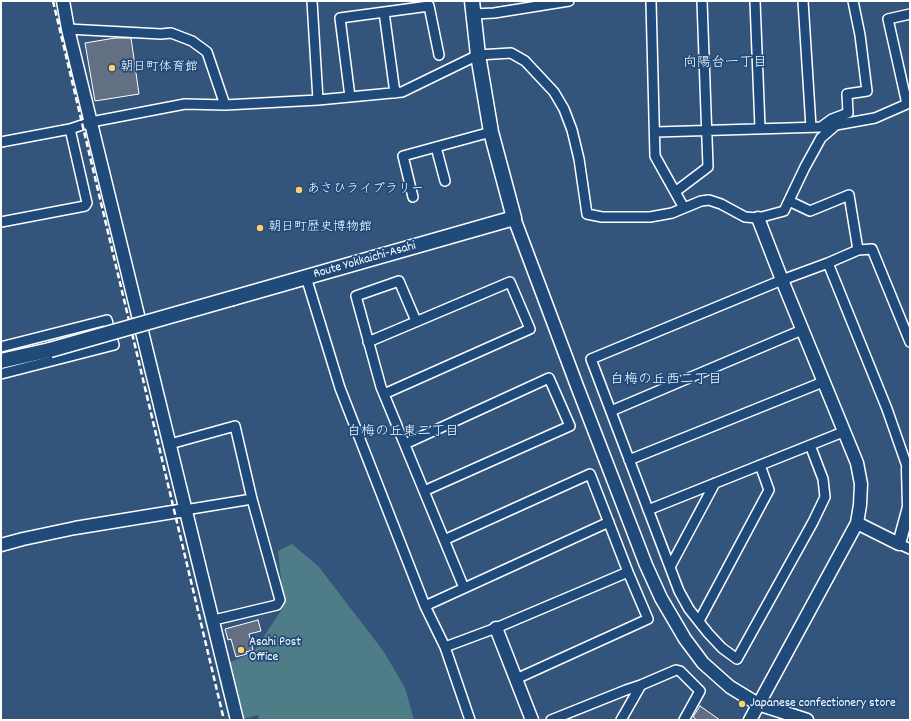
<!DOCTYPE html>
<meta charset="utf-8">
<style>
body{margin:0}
#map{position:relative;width:911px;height:721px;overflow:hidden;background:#33557c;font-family:Dekko,sans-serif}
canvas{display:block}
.frame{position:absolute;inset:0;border:2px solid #fff;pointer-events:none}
</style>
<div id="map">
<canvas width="911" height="721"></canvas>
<div class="frame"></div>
</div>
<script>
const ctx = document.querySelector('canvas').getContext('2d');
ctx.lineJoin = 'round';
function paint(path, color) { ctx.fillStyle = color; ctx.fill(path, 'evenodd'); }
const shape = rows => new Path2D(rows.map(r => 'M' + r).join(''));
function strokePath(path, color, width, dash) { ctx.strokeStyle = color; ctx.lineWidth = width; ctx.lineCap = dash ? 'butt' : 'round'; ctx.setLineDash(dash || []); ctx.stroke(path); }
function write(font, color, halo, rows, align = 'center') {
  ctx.font = font + ' Dekko,"Klee One",sans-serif'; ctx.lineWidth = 3.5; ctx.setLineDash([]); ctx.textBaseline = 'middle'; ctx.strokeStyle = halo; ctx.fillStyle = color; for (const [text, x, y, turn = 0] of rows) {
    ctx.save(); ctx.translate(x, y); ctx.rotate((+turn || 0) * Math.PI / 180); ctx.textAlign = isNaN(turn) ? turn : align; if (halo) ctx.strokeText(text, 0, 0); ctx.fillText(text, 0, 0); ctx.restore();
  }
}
const green = shape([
 [292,544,319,567,384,652,405,688,414,720,259,720,258,715,243,719,228,663,253,653,284,606,278,551]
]);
const building = shape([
 [115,38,131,38,139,94,95,101,85,43,115,38],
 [258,620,261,631,249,634,253,650,246,652,247,654,236,657,231,639,228,640,225,629,258,620],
 [700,706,720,720,697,720,693,717,700,706]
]);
const street = shape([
 [312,1,318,100],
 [651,1,655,156,684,208],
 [755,1,760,128],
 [803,1,811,127],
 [384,12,395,93],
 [474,14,494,13,569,1],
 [68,29,161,34,171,33,192,41,207,52,225,105],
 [350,97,340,18,429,6,439,55],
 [656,132,821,127,832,119,848,113,847,94,867,91,860,35,853,1],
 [1,142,70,129,91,122,185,104,225,105,318,100,402,92,478,55,511,53,525,61,554,92,564,109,572,130,579,159,587,214,602,217,650,217,672,213,701,201,709,200,721,204,745,217,758,218,784,211,805,167,821,138,836,125,875,118,907,104,888,19,910,14],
 [436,147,445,181],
 [675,192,708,167,702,1],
 [413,197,403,156,491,132],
 [789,201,810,211,849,195,858,250],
 [1,222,85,206,87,203,70,129],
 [828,263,887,409,908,469],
 [306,277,340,388,425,606,445,647,470,720],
 [416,321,399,281,356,296,381,387,464,588],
 [368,342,510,282,530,329,384,394],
 [1,347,107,320,114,345,1,374],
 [611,411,802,330],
 [170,444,235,426,252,499,280,600,277,605,214,620],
 [405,444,549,378,570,426,424,491],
 [810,445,823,479,825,497,813,522,737,659,722,648,708,633,689,609,679,591,591,359,782,280,828,263,858,250,872,249,910,342],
 [629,460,823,382],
 [185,510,252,499],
 [648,510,843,432],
 [444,540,590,474,628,572,648,619,516,679],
 [899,544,910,549],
 [670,567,715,483],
 [425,606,609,522],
 [699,621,769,490,760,465],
 [445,647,496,628,628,572],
 [551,720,626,690,641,685,676,670,680,671,700,691,684,720],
 [621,720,641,685]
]);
const secondary = shape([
 [63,1,68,29,237,720],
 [514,218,577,386,646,565,661,598,685,639,703,663,730,687,758,704,807,720],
 [857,523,899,544,909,507,908,469,910,468],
 [1,545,23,539,75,528,185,510],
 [496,628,532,720],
 [750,720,857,523,860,505,861,484,857,463,782,280,758,218]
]);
const primary = shape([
 [233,298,514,218,491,132,478,55,472,1],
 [1,361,50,350]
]);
const rail = shape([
 [53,1,224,720]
]);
const primaryBridge = shape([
 [50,350,233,298]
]);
const markers = [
 [112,68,4,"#ffd166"],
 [299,190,4,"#ffd166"],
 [260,228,4,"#ffd166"],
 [241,650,4,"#ffd166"],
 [742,704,4,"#ffd166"]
];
const poiNames = [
 ["朝日町体育館",120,68],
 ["あさひライブラリー",307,190],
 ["朝日町歴史博物館",268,228],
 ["Asahi Post",249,643],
 ["Office",249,658],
 ["Japanese confectionery store",750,704]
];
const streetNames = [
 ["Route Yokkaichi-Asahi",365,261,-16]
];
const neighbourhoodNames = [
 ["向陽台一丁目",725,64],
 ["白梅の丘西二丁目",666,381],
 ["白梅の丘東二丁目",403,433]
];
paint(green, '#4f7d87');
paint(building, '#636f82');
strokePath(building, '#fff', 1);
strokePath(street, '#fff', 12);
strokePath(secondary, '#fff', 15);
strokePath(primary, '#fff', 17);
strokePath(street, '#1f4a7a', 9);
strokePath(secondary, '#1f4a7a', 12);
strokePath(primary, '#1f4a7a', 14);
strokePath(rail, '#fff', 2.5, [6, 3]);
strokePath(primaryBridge, '#fff', 17, []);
strokePath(primaryBridge, '#1f4a7a', 14);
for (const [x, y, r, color] of markers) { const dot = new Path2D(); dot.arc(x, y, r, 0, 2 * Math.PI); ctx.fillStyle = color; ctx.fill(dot); strokePath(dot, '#1f4a7a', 1.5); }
write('13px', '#fff', '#1f4a7a', poiNames, 'left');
write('13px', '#fff', '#1f4a7a', streetNames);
write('14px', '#fff', '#1f4a7a', neighbourhoodNames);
</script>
